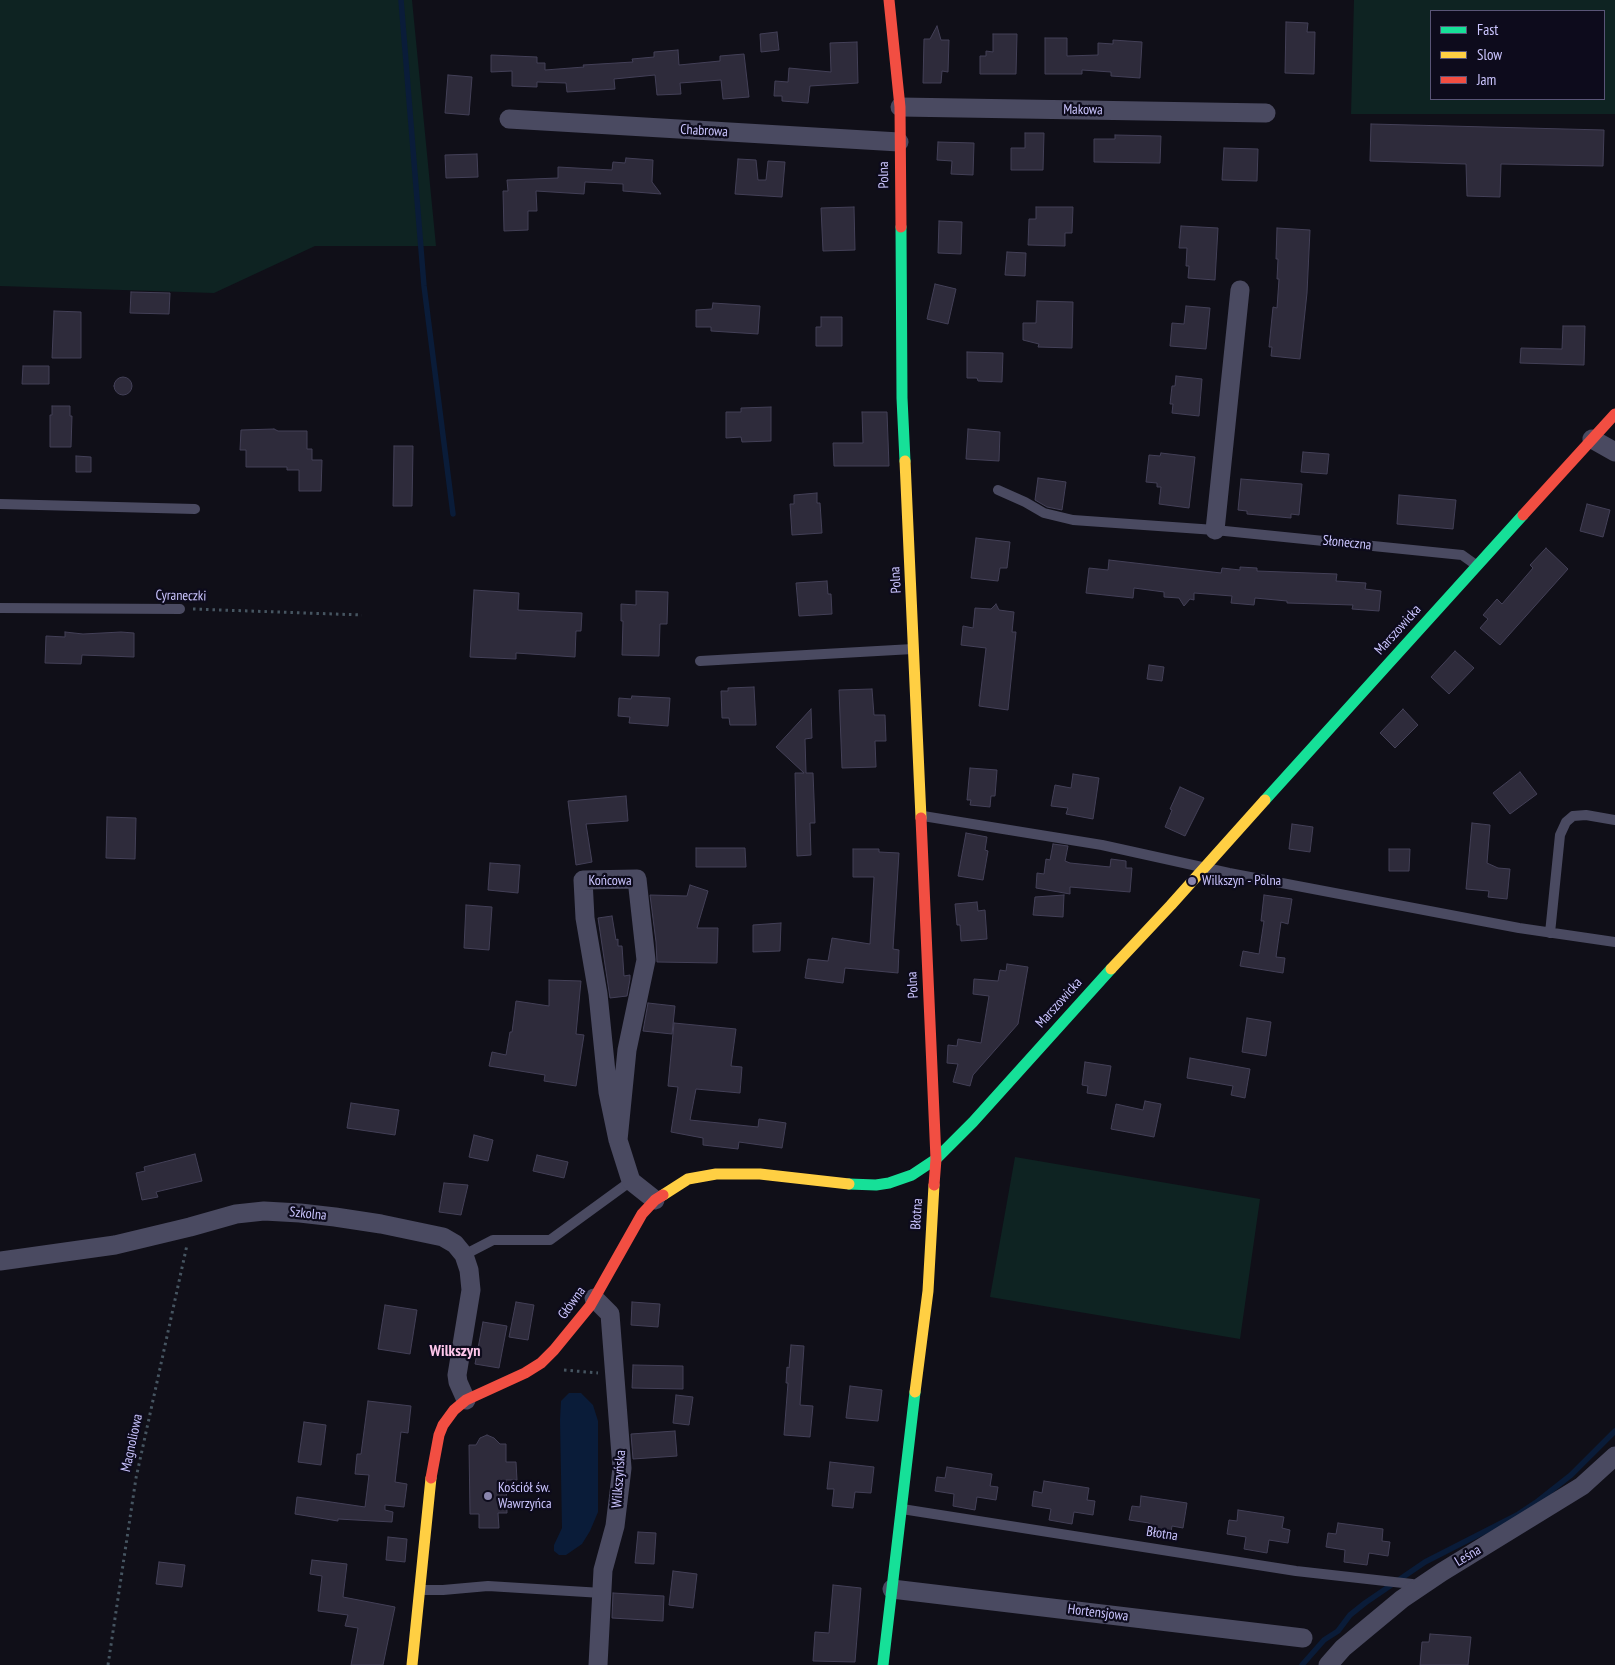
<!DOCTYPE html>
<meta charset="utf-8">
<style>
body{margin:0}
#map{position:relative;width:1615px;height:1665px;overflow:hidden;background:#100f18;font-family:"PT Sans Narrow",sans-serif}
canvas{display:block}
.legend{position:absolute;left:1430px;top:10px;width:175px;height:90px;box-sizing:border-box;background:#0d0b1c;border:1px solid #595577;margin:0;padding:6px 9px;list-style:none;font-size:15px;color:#cbc5ff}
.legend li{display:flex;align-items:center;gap:10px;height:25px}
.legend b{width:25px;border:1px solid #595577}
</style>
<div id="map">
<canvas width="1615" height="1665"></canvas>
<ul class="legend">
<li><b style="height:6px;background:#16e098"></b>Fast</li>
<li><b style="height:6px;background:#ffcf43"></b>Slow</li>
<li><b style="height:6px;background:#f24e42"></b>Jam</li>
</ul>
</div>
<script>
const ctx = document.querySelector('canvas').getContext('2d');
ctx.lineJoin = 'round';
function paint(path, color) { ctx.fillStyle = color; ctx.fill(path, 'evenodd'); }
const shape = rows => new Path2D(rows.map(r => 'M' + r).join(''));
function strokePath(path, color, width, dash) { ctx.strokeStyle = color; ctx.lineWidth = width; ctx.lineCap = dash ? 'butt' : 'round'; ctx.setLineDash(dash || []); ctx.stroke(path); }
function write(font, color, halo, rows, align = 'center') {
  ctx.font = font + ' "PT Sans Narrow",sans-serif'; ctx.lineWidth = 4.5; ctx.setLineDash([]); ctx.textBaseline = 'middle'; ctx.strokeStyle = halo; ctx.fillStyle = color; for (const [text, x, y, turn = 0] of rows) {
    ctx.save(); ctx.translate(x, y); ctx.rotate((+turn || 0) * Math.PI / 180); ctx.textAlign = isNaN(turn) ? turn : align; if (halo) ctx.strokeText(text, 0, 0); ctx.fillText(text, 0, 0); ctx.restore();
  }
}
const green = shape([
 [0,0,412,0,436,246,315,246,214,293,0,286],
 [1354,0,1615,0,1615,114,1351,114],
 [1604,11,1604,99,1431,99,1431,11],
 [1015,1157,1260,1199,1240,1339,990,1297]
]);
const water = shape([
 [569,1393,581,1393,593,1405,598,1421,598,1512,590,1531,582,1544,566,1555,559,1555,554,1551,554,1545,562,1528,560,1420,561,1401]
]);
const stream = shape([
 [401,0,424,286,453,514],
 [1302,1665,1324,1640,1338,1631,1350,1615,1365,1603,1425,1562,1517,1515,1538,1501,1571,1475,1615,1431]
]);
const building = shape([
 [1286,22,1308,23,1307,32,1315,32,1314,74,1285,73,1286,22],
 [937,26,941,40,949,40,948,72,942,71,941,83,923,83,924,39,930,39,937,26],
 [777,32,779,50,761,52,760,34,777,32],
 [993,34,1017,34,1016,74,980,74,980,56,986,56,986,51,993,52,993,34],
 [1045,38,1067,38,1067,56,1098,55,1098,43,1113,44,1113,40,1142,42,1140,78,1111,76,1111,72,1082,70,1082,74,1045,74,1045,38],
 [857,42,858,83,810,86,808,103,782,101,782,96,774,96,775,81,788,82,789,68,831,72,830,43,857,42],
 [678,50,679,65,720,61,720,56,744,54,749,97,723,99,721,80,680,83,681,94,657,95,655,75,614,79,615,89,567,92,566,83,537,82,537,87,512,86,512,71,491,72,491,55,537,57,537,63,545,63,545,70,584,67,583,65,633,62,632,59,654,57,654,52,678,50],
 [448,75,472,77,469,115,445,113,448,75],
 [1371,124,1604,130,1603,166,1501,164,1500,197,1467,196,1466,164,1370,161,1371,124],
 [1025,133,1044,133,1043,170,1011,170,1011,148,1025,148,1025,133],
 [1115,135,1161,136,1160,163,1094,162,1094,139,1115,139,1115,135],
 [938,142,974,143,973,175,951,174,952,161,937,160,938,142],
 [1224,148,1258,149,1257,181,1222,180,1224,148],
 [477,154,478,177,446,178,445,155,477,154],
 [626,158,653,160,652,182,661,194,623,191,623,184,585,182,584,194,536,191,537,211,528,211,528,230,504,231,503,191,508,191,507,180,558,178,558,167,612,170,613,162,625,163,626,158],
 [738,159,756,160,758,180,766,180,768,161,785,162,782,197,735,194,738,159],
 [854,207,855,250,823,251,821,208,854,207],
 [1036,207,1073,207,1072,233,1065,233,1065,246,1028,245,1029,219,1036,219,1036,207],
 [939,221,962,222,961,254,938,253,939,221],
 [1181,226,1218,228,1215,280,1188,278,1189,266,1186,266,1187,248,1179,248,1181,226],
 [1277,228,1310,230,1307,293,1300,359,1271,356,1272,347,1269,347,1273,307,1277,308,1279,279,1277,279,1278,259,1276,259,1277,228],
 [1007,252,1026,253,1025,276,1005,275,1007,252],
 [935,284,956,289,948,324,927,319,935,284],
 [131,292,170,293,169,314,130,313,131,292],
 [1037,301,1073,302,1072,348,1038,347,1039,344,1023,340,1023,323,1036,323,1037,301],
 [713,303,760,306,758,334,711,331,711,327,696,327,696,310,712,309,713,303],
 [1186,306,1210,308,1206,349,1170,346,1172,323,1184,324,1186,306],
 [54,311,81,312,81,358,52,358,54,311],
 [821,317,842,317,842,346,816,346,816,327,821,327,821,317],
 [1563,326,1585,326,1584,365,1520,363,1521,348,1562,349,1563,326],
 [967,352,1003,353,1002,382,978,381,977,378,967,378,967,352],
 [23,366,49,366,49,384,22,384,23,366],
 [1176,376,1202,379,1199,416,1172,413,1173,404,1170,404,1172,386,1175,386,1176,376],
 '114 386a9 9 0 1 1 18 0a9 9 0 1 1-18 0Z',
 [52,406,70,406,70,416,72,416,71,447,50,447,50,415,52,415,52,406],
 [771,407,771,441,742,442,741,437,726,438,726,412,741,412,741,408,771,407],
 [862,412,887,412,889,466,834,466,833,443,863,443,862,412],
 [274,429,278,431,307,431,307,449,312,449,312,460,322,460,321,491,299,491,299,470,287,470,287,467,246,467,246,450,240,450,241,430,274,429],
 [968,429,1000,432,999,461,966,459,968,429],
 [394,446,413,446,412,506,393,506,394,446],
 [1303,452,1329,454,1327,474,1301,472,1303,452],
 [1161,453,1195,457,1189,508,1159,504,1161,487,1157,487,1157,483,1146,482,1149,455,1160,456,1161,453],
 [76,456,91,457,91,472,76,472,76,456],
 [1038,478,1066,482,1062,510,1047,507,1035,500,1038,478],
 [1241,479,1302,484,1299,515,1291,514,1291,518,1247,514,1247,511,1238,510,1241,479],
 [817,493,817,503,820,503,822,533,792,535,790,504,794,504,794,495,817,493],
 [1399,495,1456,500,1453,529,1397,524,1399,495],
 [1587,504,1610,510,1603,537,1580,531,1587,504],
 [976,538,1010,542,1007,568,1000,568,998,581,971,578,976,538],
 [1546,548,1568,569,1500,645,1480,628,1488,619,1483,615,1497,599,1502,604,1533,568,1530,565,1546,548],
 [1109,560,1221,573,1222,568,1240,570,1240,567,1257,568,1257,571,1337,574,1336,581,1366,583,1365,589,1381,591,1379,611,1352,609,1353,605,1287,603,1287,601,1255,598,1254,605,1231,603,1232,596,1194,593,1194,600,1190,599,1184,606,1179,598,1164,597,1164,592,1134,588,1133,598,1086,593,1089,568,1108,570,1109,560],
 [827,581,828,594,831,594,832,614,799,616,796,583,827,581],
 [474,590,519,593,518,610,582,613,581,631,576,631,575,657,516,653,516,659,470,657,474,590],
 [636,591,668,592,667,624,660,624,659,656,622,655,623,621,621,621,621,604,636,605,636,591],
 [996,604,999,610,1014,612,1012,632,1016,632,1008,710,979,706,986,648,961,645,963,626,973,628,975,608,991,609,996,604],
 [65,632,83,634,121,632,134,633,134,657,82,655,81,664,45,663,46,636,65,637,65,632],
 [1455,651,1474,668,1449,694,1431,677,1455,651],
 [1149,665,1164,667,1162,681,1147,679,1149,665],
 [754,687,756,725,730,725,729,718,722,718,721,691,728,691,728,688,754,687],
 [872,689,874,715,885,715,886,741,875,741,876,767,842,768,839,690,872,689],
 [632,696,670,698,668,726,629,723,630,717,618,716,619,698,631,699,632,696],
 [811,709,812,738,805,739,806,773,813,773,815,823,810,823,811,855,797,856,795,773,804,773,776,747,811,709],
 [1403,709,1418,725,1395,748,1380,733,1403,709],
 [970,768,997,770,995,796,991,796,990,807,970,805,971,800,967,800,970,768],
 [1520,772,1537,794,1510,814,1493,793,1520,772],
 [1073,774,1099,778,1093,819,1066,814,1068,808,1051,806,1055,785,1071,788,1073,774],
 [1180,787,1204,798,1185,836,1165,827,1172,810,1170,809,1180,787],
 [626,796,628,821,586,824,592,862,576,865,568,801,626,796],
 [107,817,136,818,135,859,106,858,107,817],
 [1472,823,1490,825,1487,863,1498,868,1510,869,1507,899,1488,897,1489,891,1466,889,1472,823],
 [1292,824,1313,827,1310,852,1289,849,1292,824],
 [966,833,987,837,985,850,988,851,983,880,958,876,966,833],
 [1053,844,1068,846,1065,861,1070,863,1110,867,1111,859,1126,861,1126,868,1132,868,1130,892,1070,887,1070,894,1036,888,1037,873,1044,874,1046,859,1050,860,1053,844],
 [696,848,745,848,746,867,696,867,696,848],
 [853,849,879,849,879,852,899,853,893,949,899,950,898,973,845,968,843,983,805,978,808,959,828,961,832,938,870,944,874,877,853,877,853,849],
 [1389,849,1410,849,1409,871,1389,871,1389,849],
 [490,863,520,865,518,893,488,890,490,863],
 [690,885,708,891,697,928,718,928,717,963,657,962,656,942,650,895,687,896,690,885],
 [1064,895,1063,917,1033,915,1035,897,1064,895],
 [1264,895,1292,899,1288,924,1281,922,1276,957,1285,958,1283,973,1240,966,1243,951,1259,954,1264,921,1261,921,1264,895],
 [977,902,978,911,985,910,987,939,961,941,960,925,957,925,955,904,977,902],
 [466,905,492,907,489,950,464,948,466,905],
 [612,916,616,940,618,939,618,946,622,946,624,976,630,975,630,979,627,996,610,998,598,918,612,916],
 [781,923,780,951,753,952,753,925,781,923],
 [1007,964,1028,967,1018,1024,973,1075,970,1086,953,1082,958,1064,947,1063,948,1045,957,1046,958,1039,981,1043,989,996,973,994,974,979,998,981,1000,970,1006,971,1007,964],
 [549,980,581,981,576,1034,584,1035,576,1086,544,1081,545,1075,489,1066,492,1052,506,1055,510,1032,512,1032,516,1001,549,1006,549,980],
 [648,1003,675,1006,672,1034,643,1031,648,1003],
 [1247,1018,1271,1022,1266,1056,1242,1052,1247,1018],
 [674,1023,736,1029,731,1066,742,1067,740,1093,696,1089,690,1120,758,1127,759,1119,786,1123,782,1148,739,1142,738,1149,703,1145,703,1138,671,1132,678,1087,668,1086,674,1023],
 [1190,1058,1250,1069,1245,1098,1231,1095,1233,1086,1187,1078,1190,1058],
 [1085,1062,1111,1066,1106,1096,1087,1093,1088,1086,1082,1085,1085,1062],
 [1145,1101,1161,1104,1154,1137,1111,1129,1116,1104,1143,1110,1145,1101],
 [351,1103,399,1110,395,1135,347,1128,351,1103],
 [474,1135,493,1140,488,1161,469,1157,474,1135],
 [195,1154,202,1181,156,1192,158,1197,142,1200,136,1173,145,1171,144,1167,195,1154],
 [537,1155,568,1162,564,1178,533,1171,537,1155],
 [444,1183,468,1185,461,1215,439,1212,444,1183],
 [516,1302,534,1305,528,1340,509,1337,516,1302],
 [632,1302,660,1304,658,1327,631,1325,632,1302],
 [385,1305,417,1310,410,1354,378,1349,385,1305],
 [483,1322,507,1326,499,1368,475,1364,483,1322],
 [791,1345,804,1346,800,1405,813,1406,810,1437,784,1435,788,1383,786,1383,787,1367,789,1368,791,1345],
 [633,1365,683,1366,683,1389,632,1388,633,1365],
 [850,1386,882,1390,878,1421,846,1418,850,1386],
 [676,1395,693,1397,689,1425,673,1423,676,1395],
 [368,1401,411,1406,408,1433,401,1432,395,1482,407,1484,404,1507,385,1505,385,1510,393,1512,392,1522,338,1519,338,1521,295,1514,297,1497,365,1507,369,1475,355,1474,357,1454,361,1454,368,1401],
 [304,1422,326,1425,321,1465,298,1462,304,1422],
 [675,1431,677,1456,633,1459,631,1434,675,1431],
 [487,1435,494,1438,500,1444,506,1444,506,1462,516,1462,517,1480,506,1480,507,1513,498,1513,499,1528,479,1528,479,1514,470,1514,469,1445,476,1445,480,1438,487,1435],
 [830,1462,874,1467,871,1493,855,1492,853,1508,832,1506,834,1489,827,1489,830,1462],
 [947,1467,992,1474,990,1486,998,1487,996,1500,977,1497,975,1510,953,1506,954,1494,935,1491,937,1477,945,1478,947,1467],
 [1044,1481,1089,1488,1087,1500,1095,1501,1093,1515,1074,1512,1072,1524,1049,1520,1051,1509,1032,1506,1034,1491,1042,1493,1044,1481],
 [1141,1496,1187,1503,1183,1528,1172,1526,1170,1538,1147,1535,1149,1523,1129,1520,1132,1506,1140,1507,1141,1496],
 [1238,1510,1284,1517,1282,1528,1290,1530,1288,1543,1269,1540,1267,1553,1244,1549,1246,1537,1227,1534,1229,1520,1237,1521,1238,1510],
 [1338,1523,1383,1529,1382,1541,1390,1542,1388,1556,1369,1553,1367,1565,1344,1562,1345,1550,1326,1547,1328,1533,1336,1534,1338,1523],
 [638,1532,656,1533,654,1564,635,1563,638,1532],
 [388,1537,407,1539,405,1562,386,1560,388,1537],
 [312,1560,347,1564,343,1597,395,1607,383,1665,351,1665,358,1628,345,1626,348,1615,318,1611,322,1576,310,1574,312,1560],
 [159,1562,185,1565,182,1587,156,1584,159,1562],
 [673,1571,697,1574,693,1608,669,1605,673,1571],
 [833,1585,861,1588,855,1662,813,1661,815,1632,829,1633,833,1585],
 [613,1593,664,1596,663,1621,612,1618,613,1593],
 [1430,1634,1471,1637,1468,1665,1420,1665,1422,1642,1429,1642,1430,1634]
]);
const path = shape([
 [193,609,362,615],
 [564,1370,598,1373],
 [108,1665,136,1478,187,1245]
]);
const lane = shape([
 [998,490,1025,502,1044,513,1073,520,1215,530,1462,555,1476,565],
 [0,504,195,509],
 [0,608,180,609],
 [700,661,913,649],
 [923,816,1102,845,1229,873,1519,928,1615,942],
 [1550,933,1560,835,1566,822,1573,816,1586,815,1615,820],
 [464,1255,493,1240,550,1240,631,1181],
 [902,1509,1296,1571,1412,1584,1418,1588],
 [422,1590,443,1590,488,1586,602,1593]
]);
const street = shape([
 [900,107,1266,113],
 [509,119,899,142],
 [1592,439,1615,452],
 [1215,530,1240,290],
 [618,1140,627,1050,646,960,637,879,583,880,585,918,598,994,608,1092,618,1140,631,1181,655,1200],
 [0,1261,115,1245,190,1227,236,1214,264,1211,300,1213,335,1217,381,1224,443,1237,455,1244,464,1255,469,1270,471,1290,457,1375,458,1382,466,1400],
 [594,1298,610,1314,622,1468,615,1526,603,1570,598,1665],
 [892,1589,1303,1638],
 [1328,1665,1343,1648,1402,1599,1442,1572,1582,1486,1615,1456]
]);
const fast = shape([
 [901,227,902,398,905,461],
 [1265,800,1523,515],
 [849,1184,876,1185,889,1183,912,1175,936,1159,973,1122,1111,969],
 [883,1665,915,1392]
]);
const slow = shape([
 [905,461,921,818],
 [1111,969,1171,905,1265,800],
 [663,1195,688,1179,716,1174,760,1174,849,1184],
 [915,1392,928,1291,934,1185],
 [412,1665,431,1478]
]);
const jam = shape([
 [889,0,900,107,901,227],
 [1523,515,1615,414],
 [921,818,936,1159,934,1185],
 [431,1478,439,1435,443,1425,454,1410,466,1400,525,1373,541,1363,554,1350,590,1306,642,1214,655,1200,663,1195]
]);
const markers = [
 [1192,881,5,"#8a85ae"],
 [488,1496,5,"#8a85ae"]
];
const streetNames = [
 ["Makowa",1083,110,1],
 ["Chabrowa",704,131,3],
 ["Polna",884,175,-91],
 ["Słoneczna",1347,543,6],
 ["Polna",896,580,-93],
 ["Cyraneczki",181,596,1],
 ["Marszowicka",1398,630,-48],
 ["Końcowa",610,881],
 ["Polna",913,985,-93],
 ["Marszowicka",1059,1003,-48],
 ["Szkolna",308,1214,6],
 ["Błotna",917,1214,-86],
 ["Główna",572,1303,-54],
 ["Magnoliowa",132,1443,-78],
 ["Wilkszyńska",619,1479,-86],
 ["Błotna",1162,1534,9],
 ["Leśna",1468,1556,-31],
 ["Hortensjowa",1098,1613,7]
];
const poiNames = [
 ["Wilkszyn - Polna",1202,881],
 ["Kościół św.",498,1488],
 ["Wawrzyńca",498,1504]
];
const quarterNames = [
 ["Wilkszyn",455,1351]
];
paint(green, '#0e2322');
paint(water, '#0a1c39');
strokePath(stream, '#0a1c39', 5.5);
paint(building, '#2e2b3b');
strokePath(building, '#434057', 1);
strokePath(path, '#465561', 3, [2.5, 4]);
strokePath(lane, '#4a4a61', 10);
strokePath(street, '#4a4a61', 19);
strokePath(fast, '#16e098', 11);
strokePath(slow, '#ffcf43', 11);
strokePath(jam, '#f24e42', 11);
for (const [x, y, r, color] of markers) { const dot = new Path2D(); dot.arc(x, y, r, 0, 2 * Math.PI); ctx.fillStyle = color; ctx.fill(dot); strokePath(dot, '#0d0b1c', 2); }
write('14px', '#cbc5ff', '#0d0b1c', streetNames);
write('14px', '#cbc5ff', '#0d0b1c', poiNames, 'left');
write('bold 16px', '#ffc7ec', '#0d0b1c', quarterNames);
</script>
